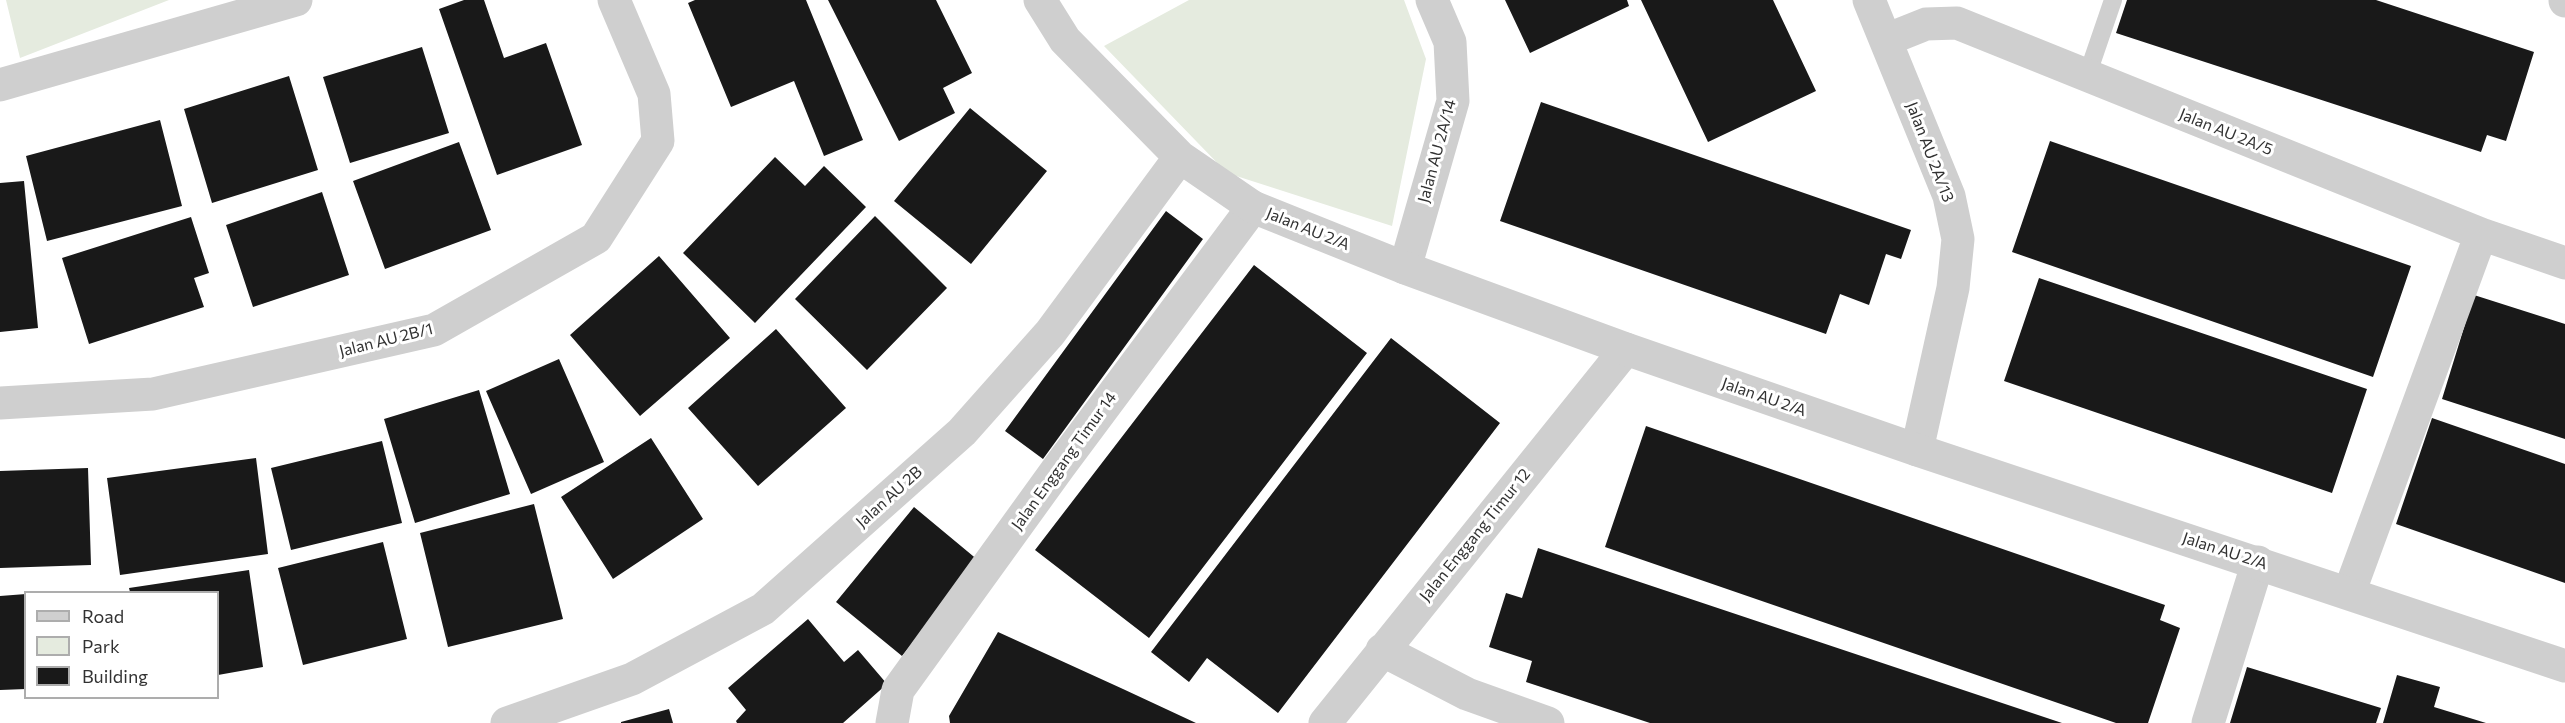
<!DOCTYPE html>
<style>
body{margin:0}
#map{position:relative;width:2565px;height:723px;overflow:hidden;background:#fff;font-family:Commissioner,sans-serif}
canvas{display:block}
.legend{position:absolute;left:24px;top:591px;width:195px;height:108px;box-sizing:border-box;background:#fff;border:2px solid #adadad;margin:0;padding:8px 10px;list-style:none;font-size:18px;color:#323232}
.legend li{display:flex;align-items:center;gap:12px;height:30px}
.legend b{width:30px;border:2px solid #adadad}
</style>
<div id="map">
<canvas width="2565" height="723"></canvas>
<ul class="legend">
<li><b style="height:8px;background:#cfcfcf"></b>Road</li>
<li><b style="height:16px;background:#e5ebdf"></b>Park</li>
<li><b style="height:16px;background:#191919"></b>Building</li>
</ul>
</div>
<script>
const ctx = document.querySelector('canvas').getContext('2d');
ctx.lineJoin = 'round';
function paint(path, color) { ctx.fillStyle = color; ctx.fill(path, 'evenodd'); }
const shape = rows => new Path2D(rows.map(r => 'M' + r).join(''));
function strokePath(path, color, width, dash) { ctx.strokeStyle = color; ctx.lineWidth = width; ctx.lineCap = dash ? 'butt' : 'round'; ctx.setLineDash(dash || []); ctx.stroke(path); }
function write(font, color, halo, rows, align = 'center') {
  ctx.font = font + ' Commissioner,sans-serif'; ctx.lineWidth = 6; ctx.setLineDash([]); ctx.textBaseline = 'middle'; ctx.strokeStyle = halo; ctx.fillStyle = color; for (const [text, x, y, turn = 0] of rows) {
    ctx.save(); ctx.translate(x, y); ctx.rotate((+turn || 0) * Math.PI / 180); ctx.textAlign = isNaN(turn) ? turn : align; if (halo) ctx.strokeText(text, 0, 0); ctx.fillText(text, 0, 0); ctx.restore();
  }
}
const green = shape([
 [6,0,169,0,20,58],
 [1189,0,1404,0,1426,59,1392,226,1227,173,1104,46]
]);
const building = shape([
 [464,0,484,0,504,58,546,43,582,145,497,175,439,9],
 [695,0,806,0,863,140,824,156,794,81,731,107,688,3],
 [828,0,936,0,972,73,943,88,955,113,899,141],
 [1505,0,1627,0,1629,6,1530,53],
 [1641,0,1773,0,1816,91,1708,142],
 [2127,0,2376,0,2534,52,2506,141,2487,135,2481,152,2116,33],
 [422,47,449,133,350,163,323,77],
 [289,76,318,170,212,203,184,109],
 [1541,102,1911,230,1901,259,1886,254,1869,305,1840,294,1826,334,1500,221],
 [970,108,1047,171,971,264,894,201],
 [160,120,182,206,47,241,26,156],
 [2050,141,2411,266,2373,377,2012,252],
 [459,142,491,230,385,269,353,181],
 [775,157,805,186,824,166,866,207,755,323,683,253],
 [24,181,38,328,0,332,0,183],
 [322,192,349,275,253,307,226,225],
 [1166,211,1203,239,1043,459,1005,431],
 [875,216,947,288,867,370,795,299],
 [191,217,209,273,194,278,204,307,89,344,62,258],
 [659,256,730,338,640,416,570,335],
 [1254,265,1367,353,1149,638,1035,550],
 [2039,278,2367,389,2332,493,2004,381],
 [2474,295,2565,324,2565,439,2442,399],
 [776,329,846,408,758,486,688,408],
 [1391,338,1500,423,1278,713,1207,658,1189,682,1151,652],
 [559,359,604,462,531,494,486,391],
 [479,390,510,494,415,523,384,419],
 [2432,418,2565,464,2565,583,2396,524],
 [1646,426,2165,605,2160,620,2180,628,2148,723,2116,723,1605,547],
 [651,438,703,519,613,579,561,497],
 [382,441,402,523,291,550,271,468],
 [256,458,268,554,120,575,107,478],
 [88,468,91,565,0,568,0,471],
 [534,504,563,619,448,647,420,533],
 [914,507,979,561,902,656,836,602],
 [383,542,407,639,303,665,278,568],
 [1538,548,2050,719,2062,723,1650,723,1526,682,1532,661,1489,647,1506,593,1522,598],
 [249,570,263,667,218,675,218,592,130,592,129,588],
 [26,594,26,689,0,690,0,596],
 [808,619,844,662,858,650,887,684,843,723,737,723,736,721,746,710,728,688],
 [998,632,1123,689,1196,723,950,723,949,716],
 [2247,667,2381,708,2376,723,2230,723],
 [2397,675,2440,687,2434,707,2486,723,2383,723],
 [669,709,673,723,621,723,621,722]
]);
const service = shape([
 [2087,76,2113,0]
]);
const minor = shape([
 [1869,0,1949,196,1958,239,1953,288,1917,450],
 [2565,0,2565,1],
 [1886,40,1926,24,1957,23,2481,234,2565,263],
 [0,85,296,0],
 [1405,268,1453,101,1450,42,1432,0],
 [0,403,153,394,434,330,596,238,658,141,654,94,614,0],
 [2349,593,2481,234],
 [1382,650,1467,694,1548,723],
 [892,723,898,690,1059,467,1253,207],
 [1325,723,1626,349],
 [2208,723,2258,562]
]);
const tertiary = shape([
 [1040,0,1065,40,1180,157,1253,207,1405,268,1626,349,1917,450,2565,666],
 [507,723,632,679,763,609,962,432,1050,333,1180,157]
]);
const streetNames = [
 ["Jalan AU 2A/5",2226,132,22],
 ["Jalan AU 2A/14",1437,151,-75],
 ["Jalan AU 2A/13",1930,152,69],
 ["Jalan AU 2/A",1308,229,22],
 ["Jalan AU 2B/1",386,340,-14],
 ["Jalan AU 2/A",1764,397,19],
 ["Jalan Enggang Timur 14",1064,461,-54],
 ["Jalan AU 2B",889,497,-42],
 ["Jalan Enggang Timur 12",1475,535,-51],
 ["Jalan AU 2/A",2225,551,18]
];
paint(green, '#e5ebdf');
paint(building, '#191919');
strokePath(service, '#cfcfcf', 18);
strokePath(minor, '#cfcfcf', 33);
strokePath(tertiary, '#cfcfcf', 33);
write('16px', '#323232', '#fff', streetNames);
</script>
